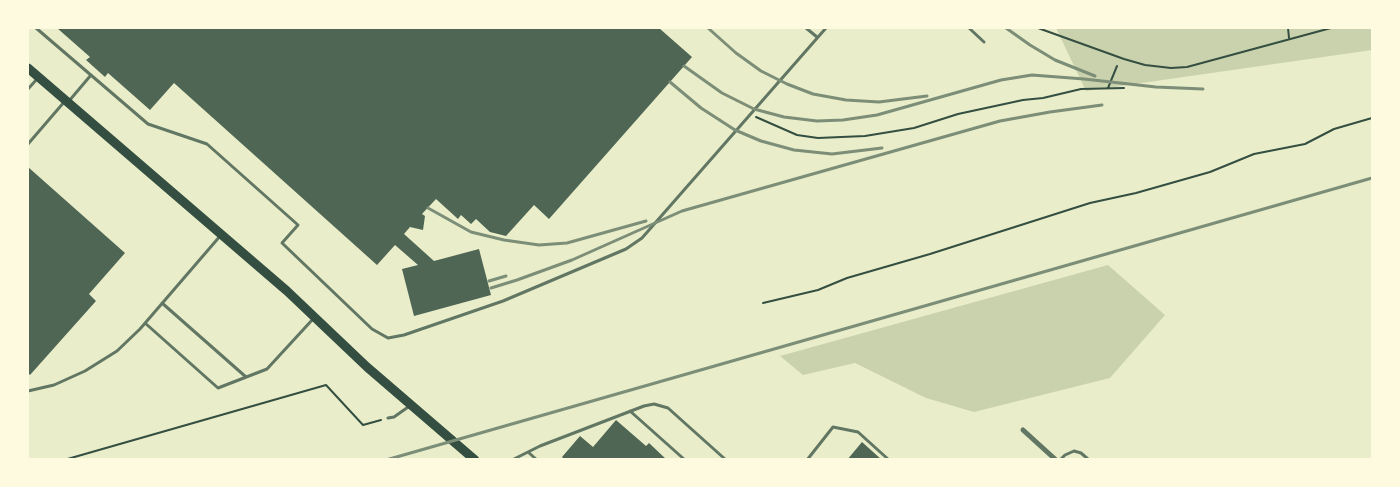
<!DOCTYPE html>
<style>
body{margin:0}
#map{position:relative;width:1400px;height:487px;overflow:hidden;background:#e9edc9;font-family:"DejaVu Sans",sans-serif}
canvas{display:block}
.frame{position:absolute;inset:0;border:29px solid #fefae0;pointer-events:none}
</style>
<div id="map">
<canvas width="1400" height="487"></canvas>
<div class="frame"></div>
</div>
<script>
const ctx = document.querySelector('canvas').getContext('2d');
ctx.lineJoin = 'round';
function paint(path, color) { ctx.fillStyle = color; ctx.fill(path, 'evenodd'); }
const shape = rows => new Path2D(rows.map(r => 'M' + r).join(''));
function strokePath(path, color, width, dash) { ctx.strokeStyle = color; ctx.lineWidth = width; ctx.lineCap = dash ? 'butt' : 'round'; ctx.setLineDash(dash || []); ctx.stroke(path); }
const green = shape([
 [1056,28,1372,28,1372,50,1086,91],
 [1108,265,1165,315,1110,378,974,412,926,398,855,363,803,375,780,356]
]);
const building = shape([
 [57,28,659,28,692,57,549,219,534,205,506,236,490,232,476,219,471,224,461,215,458,219,436,199,422,214,425,216,423,230,410,227,404,234,434,261,479,249,491,295,414,316,402,269,418,265,395,245,377,265,174,83,150,110,108,73,105,77,86,60,90,57],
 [28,167,125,253,89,294,96,301,30,375,28,373],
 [616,420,646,446,649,443,667,460,565,460,562,457,580,436,593,447],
 [862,442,882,460,847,460]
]);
const path = shape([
 [1038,28,1124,59,1145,65,1171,68,1187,67,1331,28],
 [1288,28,1289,38],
 [1108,88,1117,66],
 [756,117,797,135,818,138,865,136,914,128,958,114,1023,100,1043,98,1081,89,1124,88],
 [763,303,818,290,847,278,930,254,1090,203,1136,193,1210,172,1254,154,1305,144,1334,129,1372,118],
 [64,460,326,385,363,425,381,420]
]);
const service = shape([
 [36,28,148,124,207,144,298,225,282,243,372,329,388,338,404,335,503,301,626,249,642,238,826,28],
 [806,28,817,37],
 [969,28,984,42],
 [28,89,37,79],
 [69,101,91,75],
 [28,144,65,101],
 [162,303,246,377],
 [145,323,218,388,267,369,313,319],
 [28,391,54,385,85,371,117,351,140,329,221,235],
 [630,411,685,460],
 [388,418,394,417,411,405],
 [528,452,537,460],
 [512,460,540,446,644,406,654,404,668,408,726,460],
 [807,460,833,427,858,432,889,460],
 [1060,460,1065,455,1074,451,1081,453,1089,460]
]);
const minor = shape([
 [1023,430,1056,460]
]);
const primary = shape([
 [28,68,287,291,367,367,475,460]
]);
const rail = shape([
 [708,28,736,53,761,71,787,84,813,94,846,100,879,102,927,96],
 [1006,28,1030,45,1055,60,1095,76],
 [684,66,722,93,754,109,784,117,817,121,843,120,877,115,1001,80,1032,75,1084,79,1156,87,1203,89],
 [670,82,701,108,735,130,761,141,794,150,832,154,882,148],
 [428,208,471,232,504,240,539,245,567,243,646,221],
 [489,281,506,276],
 [491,288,517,280,572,260,682,211,1000,121,1050,112,1102,105],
 [386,460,1372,178]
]);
paint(green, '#cad2ad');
paint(building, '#4f6655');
strokePath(path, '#344e41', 2);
strokePath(service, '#617663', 3);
strokePath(minor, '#617663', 5);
strokePath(primary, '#344e41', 9);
strokePath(rail, '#7c8e77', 3);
</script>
